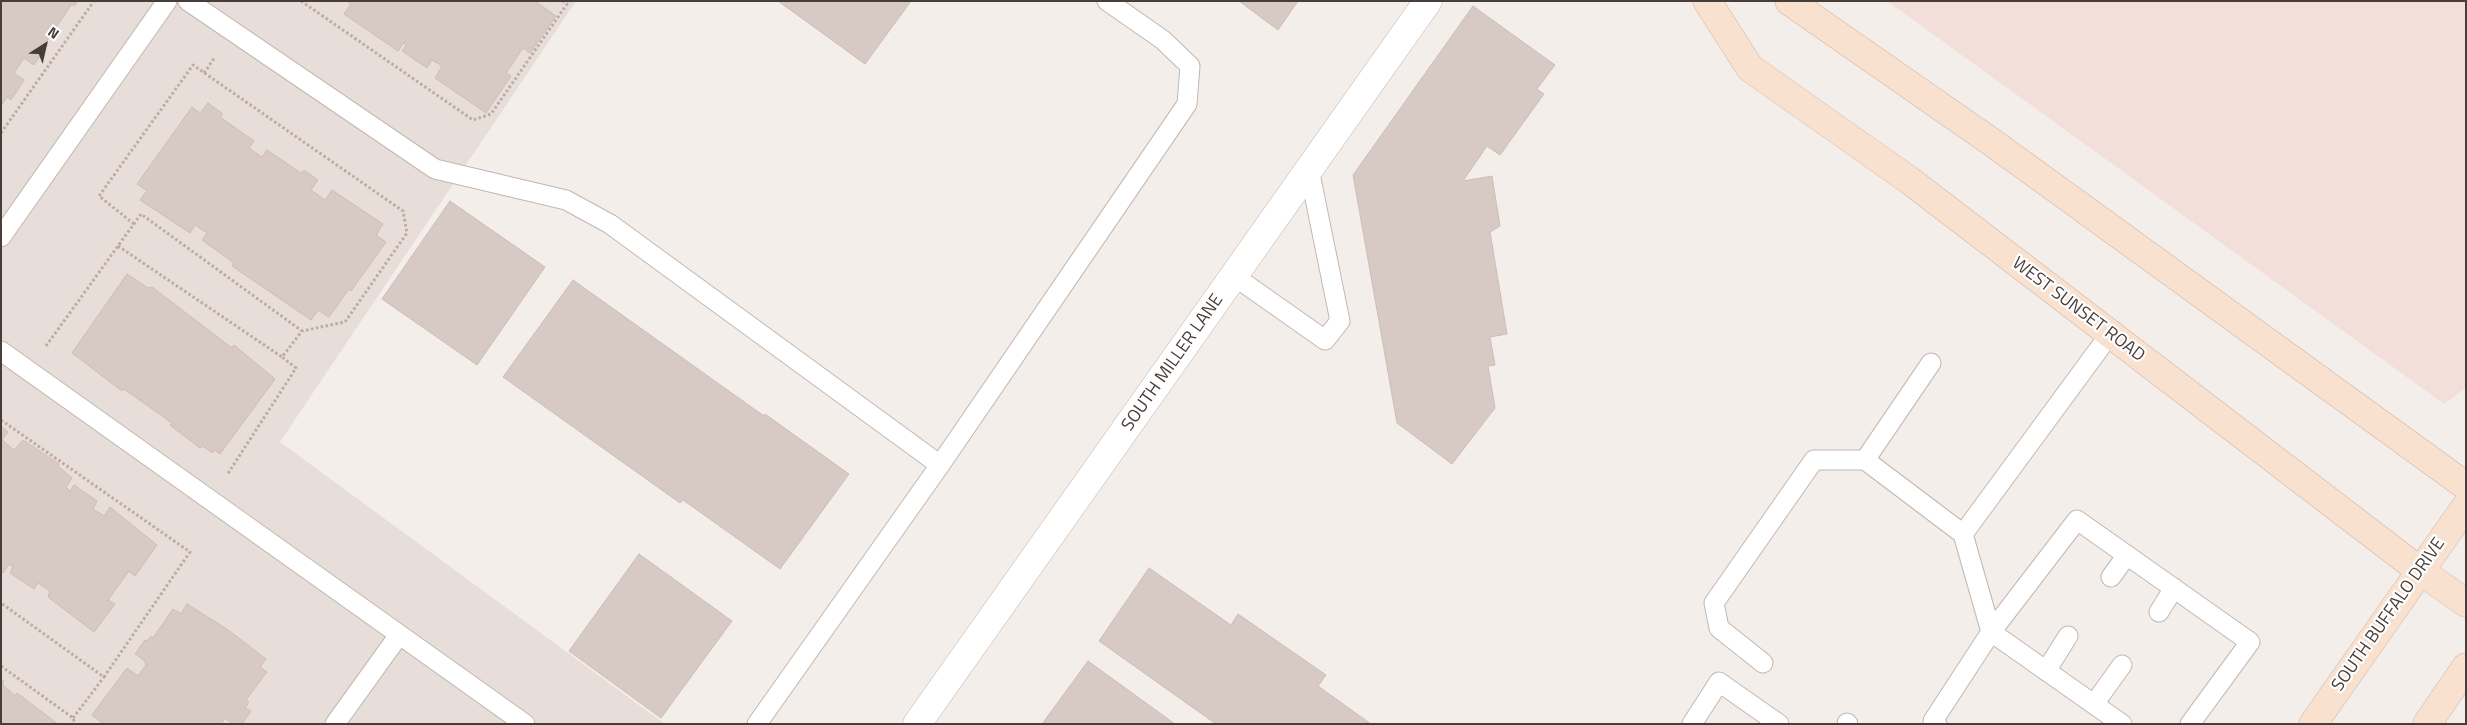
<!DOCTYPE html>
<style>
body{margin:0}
#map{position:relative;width:2467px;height:725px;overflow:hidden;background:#f4eeeb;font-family:"Titillium Web",sans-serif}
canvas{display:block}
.frame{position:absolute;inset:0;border:2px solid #473d39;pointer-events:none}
.north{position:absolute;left:20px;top:20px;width:50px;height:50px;-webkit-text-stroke:4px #fff;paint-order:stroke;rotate:35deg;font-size:14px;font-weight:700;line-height:20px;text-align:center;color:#473d39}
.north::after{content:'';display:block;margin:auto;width:18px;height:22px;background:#473d39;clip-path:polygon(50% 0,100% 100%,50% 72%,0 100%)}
</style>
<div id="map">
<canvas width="2467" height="725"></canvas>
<div class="frame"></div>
<div class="north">N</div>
</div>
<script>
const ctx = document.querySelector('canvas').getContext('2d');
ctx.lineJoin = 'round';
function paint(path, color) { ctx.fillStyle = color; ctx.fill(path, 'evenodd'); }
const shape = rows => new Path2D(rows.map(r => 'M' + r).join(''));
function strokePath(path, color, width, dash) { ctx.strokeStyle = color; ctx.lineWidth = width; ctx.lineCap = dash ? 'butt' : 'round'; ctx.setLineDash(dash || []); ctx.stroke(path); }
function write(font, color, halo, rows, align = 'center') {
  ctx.font = font + ' "Titillium Web",sans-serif'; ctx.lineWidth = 4.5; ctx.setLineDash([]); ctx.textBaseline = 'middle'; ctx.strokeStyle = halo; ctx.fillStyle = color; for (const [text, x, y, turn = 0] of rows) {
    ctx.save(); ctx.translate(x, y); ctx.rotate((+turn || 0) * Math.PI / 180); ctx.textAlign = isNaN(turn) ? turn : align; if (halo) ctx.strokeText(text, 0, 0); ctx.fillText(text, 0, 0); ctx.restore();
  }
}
const residential = shape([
 [1,1,576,1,280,442,665,724,1,724]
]);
const commercial = shape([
 [1887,1,2466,1,2466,388,2444,404]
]);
const building = shape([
 [1,1,78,1,74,6,72,4,46,42,48,44,34,65,24,58,14,73,24,80,11,100,7,97,1,106,1,1],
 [347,1,535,1,556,16,530,53,523,48,506,73,511,76,486,113,435,78,442,66,432,60,427,68,402,51,406,46,404,42,398,51,344,14,351,4,347,1],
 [778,1,911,1,865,64,778,1],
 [1239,1,1298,1,1278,30,1239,1],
 [1473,6,1555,65,1537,89,1544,94,1500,155,1487,146,1463,181,1492,176,1500,226,1490,232,1507,334,1490,337,1495,365,1488,366,1495,408,1452,464,1397,423,1353,175,1473,6],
 [208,103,223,114,220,117,254,141,249,148,262,157,267,150,301,173,304,170,318,180,311,190,325,200,332,190,383,224,376,235,386,242,351,291,349,289,329,317,318,310,311,320,232,266,234,263,202,240,207,233,195,225,190,233,140,200,147,191,137,184,192,107,200,113,208,103],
 [450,201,545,267,477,365,382,299,450,201],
 [127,274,148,288,152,287,232,348,234,345,275,379,220,454,214,450,212,453,203,446,200,448,170,425,172,423,124,389,122,391,72,353,127,274],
 [573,280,764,416,765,414,849,474,780,569,683,500,680,503,503,377,573,280],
 [1,426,8,432,2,440,14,450,23,440,59,464,58,466,72,478,66,487,70,491,74,485,97,501,93,509,104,516,110,507,157,545,135,576,129,571,108,600,115,604,94,632,48,597,50,591,38,583,34,589,10,573,13,567,9,564,3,573,1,571,1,426],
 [639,554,732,621,661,718,569,651,639,554],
 [1149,568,1231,625,1238,614,1326,675,1318,686,1371,724,1216,724,1099,641,1149,568],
 [187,604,227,629,266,659,260,667,267,672,246,700,249,702,245,708,251,711,242,724,233,724,225,718,221,724,103,724,92,715,127,668,138,676,146,665,145,661,135,654,145,640,147,641,151,636,153,638,173,609,181,614,187,604],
 [1088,661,1175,724,1042,724,1088,661],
 [1,679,4,681,2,684,15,696,17,693,58,724,1,724,1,679]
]);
const path = shape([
 [301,1,473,120,491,114,567,4,563,1],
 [204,73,215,57],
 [1,133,94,1],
 [134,224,99,196,193,65,403,211,407,233,345,322,302,331],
 [118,246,282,357],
 [46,346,141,214,302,331,282,357,296,368,227,475],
 [1,420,190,552,104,677,1,603],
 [1,666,73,718,75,724],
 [73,718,104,677]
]);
const service = shape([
 [188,1,435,169,566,200,610,224,940,465],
 [1,237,167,1],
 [1234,276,1325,340,1340,321,1309,169],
 [2110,334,1963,534,1991,632,2122,724],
 [1,351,525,724],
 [1931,363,1865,460,1963,534],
 [2111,577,2127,555],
 [2159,612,2174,588],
 [1763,663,1719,628,1714,603,1814,460,1865,460],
 [2046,671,2068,636],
 [2094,704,2122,665],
 [1847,723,1848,724],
 [335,724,399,635],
 [757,724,940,465,1187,104,1190,66,1163,40,1107,1],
 [1692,724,1719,682,1779,724],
 [1937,724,1933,721,1991,632,2077,520,2250,642,2190,724]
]);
const minor = shape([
 [917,724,1428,1]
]);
const secondary = shape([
 [1707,1,1750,68,1909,180,2419,570,2466,603],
 [1789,1,1993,143,2466,486],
 [2313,724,2466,506],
 [2427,724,2466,667]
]);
const streetNames = [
 ["WEST SUNSET ROAD",2078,310,37],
 ["SOUTH MILLER LANE",1173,363,-55],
 ["SOUTH BUFFALO DRIVE",2389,615,-55]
];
paint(residential, '#e7deda');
paint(commercial, '#f3dfd9');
paint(building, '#d7c9c4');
strokePath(building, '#cfbcb5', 1);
strokePath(service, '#c2b6b1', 21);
strokePath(minor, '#c2b6b1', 29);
strokePath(secondary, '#d2b4a1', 29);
strokePath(path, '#bfaaa1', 3, [2.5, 2.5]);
strokePath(service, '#fff', 19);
strokePath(minor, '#fff', 28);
strokePath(secondary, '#f9e1cf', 28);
write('18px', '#473d39', '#fff', streetNames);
</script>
